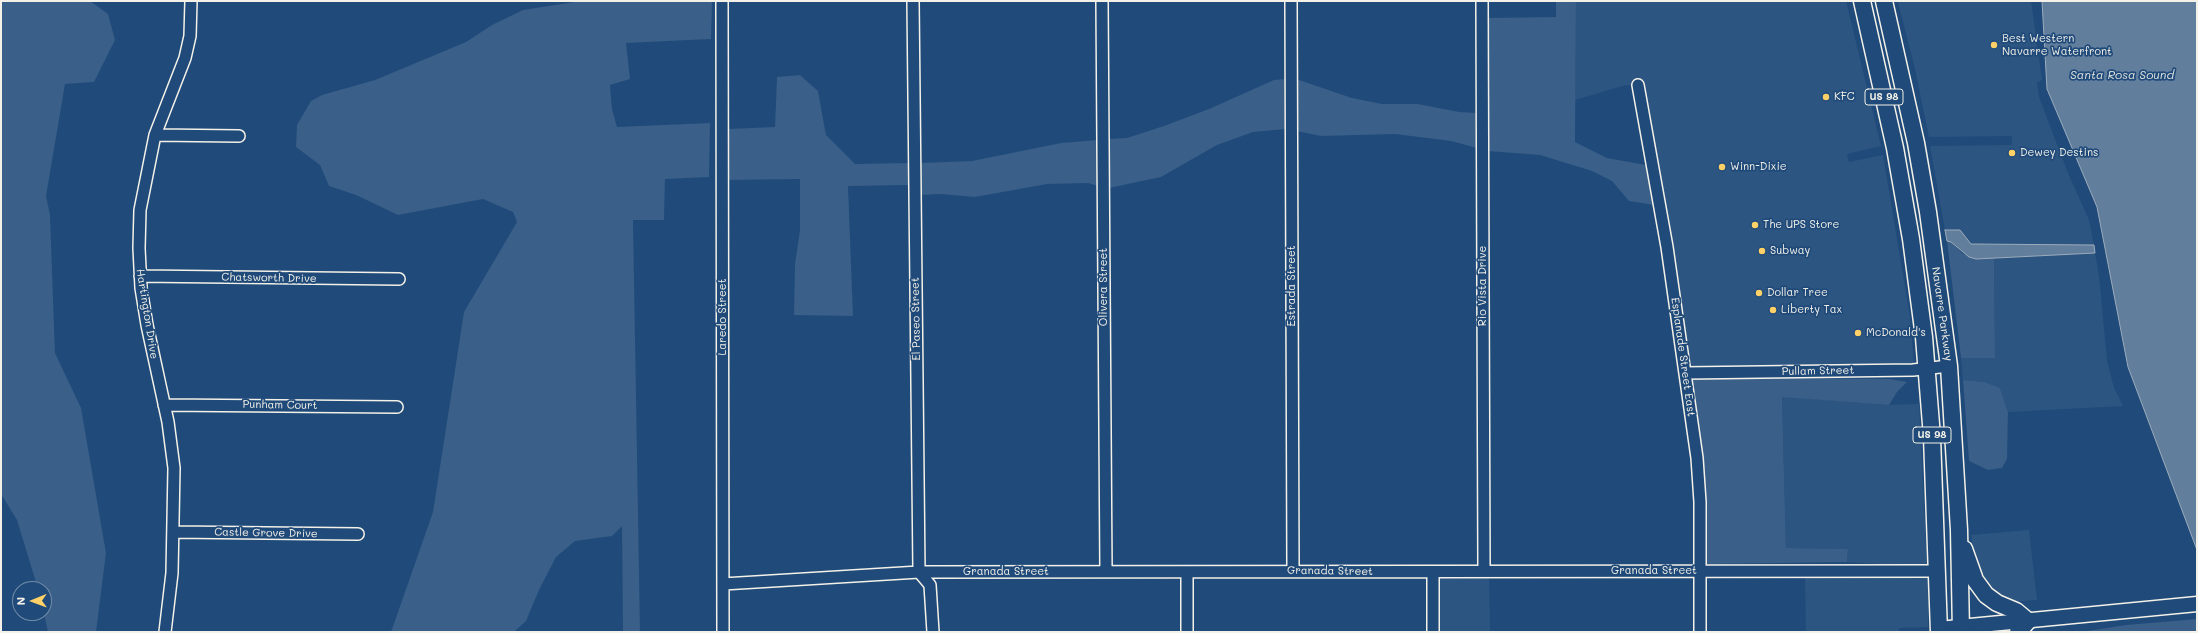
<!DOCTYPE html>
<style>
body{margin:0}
#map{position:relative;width:2198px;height:633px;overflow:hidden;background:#1f4a7a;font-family:Mali,sans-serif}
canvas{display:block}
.frame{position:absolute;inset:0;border:2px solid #f4f1e8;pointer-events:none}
.north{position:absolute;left:12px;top:581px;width:40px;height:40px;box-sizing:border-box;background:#1f4a7a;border:1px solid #748da6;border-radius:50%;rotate:269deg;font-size:11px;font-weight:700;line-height:16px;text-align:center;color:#f4f1e8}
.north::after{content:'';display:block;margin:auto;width:14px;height:18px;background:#ffd166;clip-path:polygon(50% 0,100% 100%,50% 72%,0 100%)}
</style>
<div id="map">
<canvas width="2198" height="633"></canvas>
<div class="frame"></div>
<div class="north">N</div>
</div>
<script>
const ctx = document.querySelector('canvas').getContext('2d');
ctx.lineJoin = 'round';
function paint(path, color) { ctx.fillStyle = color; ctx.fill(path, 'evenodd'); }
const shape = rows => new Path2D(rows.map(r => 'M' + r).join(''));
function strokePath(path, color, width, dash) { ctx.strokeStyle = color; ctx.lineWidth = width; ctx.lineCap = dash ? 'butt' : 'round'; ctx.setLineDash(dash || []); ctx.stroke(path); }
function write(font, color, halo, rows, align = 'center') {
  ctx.font = font + ' Mali,sans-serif'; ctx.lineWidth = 3.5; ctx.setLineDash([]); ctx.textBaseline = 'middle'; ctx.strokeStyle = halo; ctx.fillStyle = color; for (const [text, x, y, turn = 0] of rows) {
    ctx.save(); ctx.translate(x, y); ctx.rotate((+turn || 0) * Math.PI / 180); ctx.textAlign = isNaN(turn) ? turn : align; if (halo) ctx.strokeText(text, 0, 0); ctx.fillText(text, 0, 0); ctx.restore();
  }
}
const built = shape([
 [1576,1,1846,1,1881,146,1847,154,1849,162,1883,155,1910,317,1914,366,1690,368,1643,80,1633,81,1633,85,1626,85,1575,100],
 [2031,1,2042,80,2037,83,2039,97,2068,173,2089,220,2094,245,1971,244,1960,230,1945,230,1930,146,2012,145,2012,136,1929,137,1915,69,1898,2],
 [2095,253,2099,276,2107,361,2114,388,2123,406,2008,412,2000,388,1985,382,1963,380,1961,358,1995,357,1994,258],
 [1782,396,1889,405,1919,404,1927,567,1847,562,1848,549,1786,548],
 [2029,530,2037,600,2008,602,1989,589,1976,566,1971,535],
 [1489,575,1490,632,1438,632,1438,577],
 [1805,576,1928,576,1928,627,1899,628,1899,632,1806,632]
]);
const green = shape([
 [1,1,90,1,108,14,115,40,94,82,65,84,46,196,50,215,55,353,81,408,106,553,96,632,48,632,44,613,44,589,38,589,17,520,1,494],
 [581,1,712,1,711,39,626,43,630,79,610,85,612,109,617,127,710,123,709,177,665,179,664,220,633,220,640,632,623,632,622,526,612,536,575,541,556,557,539,590,526,621,514,632,391,632,433,512,464,312,517,222,513,212,483,199,398,215,356,195,329,186,320,165,296,147,297,125,311,101,322,95,375,80,466,42,492,25,523,10],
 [1556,1,1576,1,1575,142,1607,158,1646,165,1654,205,1629,201,1612,181,1592,171,1540,155,1488,151,1487,18,1556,17],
 [800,75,818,91,826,135,855,164,910,163,910,185,848,186,853,316,794,315,795,264,800,230,800,179,728,180,728,129,775,127,777,77],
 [1286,79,1286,129,1253,132,1217,145,1161,177,1109,188,1108,139,1127,138,1164,126,1209,109,1274,80],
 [1296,79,1352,98,1382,104,1418,104,1459,112,1477,113,1477,148,1451,141,1395,134,1321,136,1297,131],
 [1098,140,1098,186,1088,183,1047,184,975,197,940,194,921,195,920,163,972,161,1061,143],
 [1947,241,1951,242,1962,253,1976,259,1994,258,1995,358,1961,358],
 [1692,377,1889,379,1907,382,1897,392,1889,405,1782,397,1786,548,1848,549,1847,562,1706,564,1703,457],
 [1963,380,1985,382,2000,388,2008,412,2007,459,2002,468,1988,470,1969,461],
 [2197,619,2197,632,2081,632,2126,625]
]);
const water = shape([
 [2042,1,2197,1,2197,550,2128,367,2097,207,2047,89,2042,1],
 [1945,230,1960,230,1971,244,2094,245,2095,253,1976,259,1969,257,1951,242,1947,241,1945,230]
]);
const minor = shape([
 [722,1,723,632],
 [913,1,919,572,930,585,933,632],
 [1102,1,1106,572],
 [1291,1,1293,570],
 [1482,1,1484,570],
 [1638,85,1667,247,1697,458,1700,502,1700,632],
 [155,135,239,136],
 [140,276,399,279],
 [1686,373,1913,370,1949,366],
 [164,405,397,407],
 [173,532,358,534],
 [1187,572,1187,632],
 [1433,572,1433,632],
 [723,584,919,572,1938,571],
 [165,632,172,573,174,468,168,422,147,325,141,288,139,248,140,210,155,135,185,58,190,36,191,1]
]);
const major = shape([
 [1939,629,2197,604]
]);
const highway = shape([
 [1862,1,1895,148,1911,239,1924,337,1932,437,1939,632],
 [1884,1,1916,143,1928,212,1949,366,1959,530,1961,632],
 [1964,549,1975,580,1986,595,1997,603,2016,611,2028,621,2018,632]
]);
const markers = [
 [1994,45,4,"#ffd166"],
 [1826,97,4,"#ffd166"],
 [2012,153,4,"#ffd166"],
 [1722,167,4,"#ffd166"],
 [1755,225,4,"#ffd166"],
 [1762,251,4,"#ffd166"],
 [1759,293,4,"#ffd166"],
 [1773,310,4,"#ffd166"],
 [1858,333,4,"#ffd166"]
];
const shields = [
 [1884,97,38],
 [1932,435,38]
];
const shieldNames = [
 ["US 98",1884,97],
 ["US 98",1932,435]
];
const poiNames = [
 ["Best Western",2002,39],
 ["Navarre Waterfront",2002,52],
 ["KFC",1834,97],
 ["Dewey Destins",2020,153],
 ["Winn-Dixie",1730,167],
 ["The UPS Store",1763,225],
 ["Subway",1770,251],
 ["Dollar Tree",1767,293],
 ["Liberty Tax",1781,310],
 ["McDonald's",1866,333]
];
const streetNames = [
 ["Chatsworth Drive",269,278,1],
 ["Estrada Street",1292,286,-90],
 ["Rio Vista Drive",1483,286,-90],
 ["Olivera Street",1104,287,-90],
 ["Hartington Drive",147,314,81],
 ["Navarre Parkway",1942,314,82],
 ["Laredo Street",723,317,-90],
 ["El Paseo Street",916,319,-91],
 ["Esplanade Street East",1683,357,82],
 ["Pullam Street",1818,371,-1],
 ["Punham Court",280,405,1],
 ["Castle Grove Drive",266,533,1],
 ["Granada Street",1330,571,1],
 ["Granada Street",1654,571],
 ["Granada Street",1006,572]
];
const waterNames = [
 ["Santa Rosa Sound",2122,75]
];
paint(built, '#2d5581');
paint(green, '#3a5f88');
paint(water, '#627e9d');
strokePath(water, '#9cacbb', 1);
strokePath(minor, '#f4f1e8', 14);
strokePath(major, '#f4f1e8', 17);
strokePath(highway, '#f4f1e8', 19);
strokePath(minor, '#1f4a7a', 11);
strokePath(major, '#1f4a7a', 14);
strokePath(highway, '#1f4a7a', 16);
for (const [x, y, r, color] of markers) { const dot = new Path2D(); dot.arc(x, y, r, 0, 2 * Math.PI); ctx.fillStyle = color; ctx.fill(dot); strokePath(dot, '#1f4a7a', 1.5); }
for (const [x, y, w] of shields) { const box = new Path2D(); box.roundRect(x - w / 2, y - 8, w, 16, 3); ctx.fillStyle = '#1f4a7a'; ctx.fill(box); strokePath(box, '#f4f1e8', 1); }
write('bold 10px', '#f4f1e8', null, shieldNames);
write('11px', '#f4f1e8', '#1f4a7a', poiNames, 'left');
write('11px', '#f4f1e8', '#1f4a7a', streetNames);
write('italic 12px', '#dee0dd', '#1f4a7a', waterNames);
</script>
